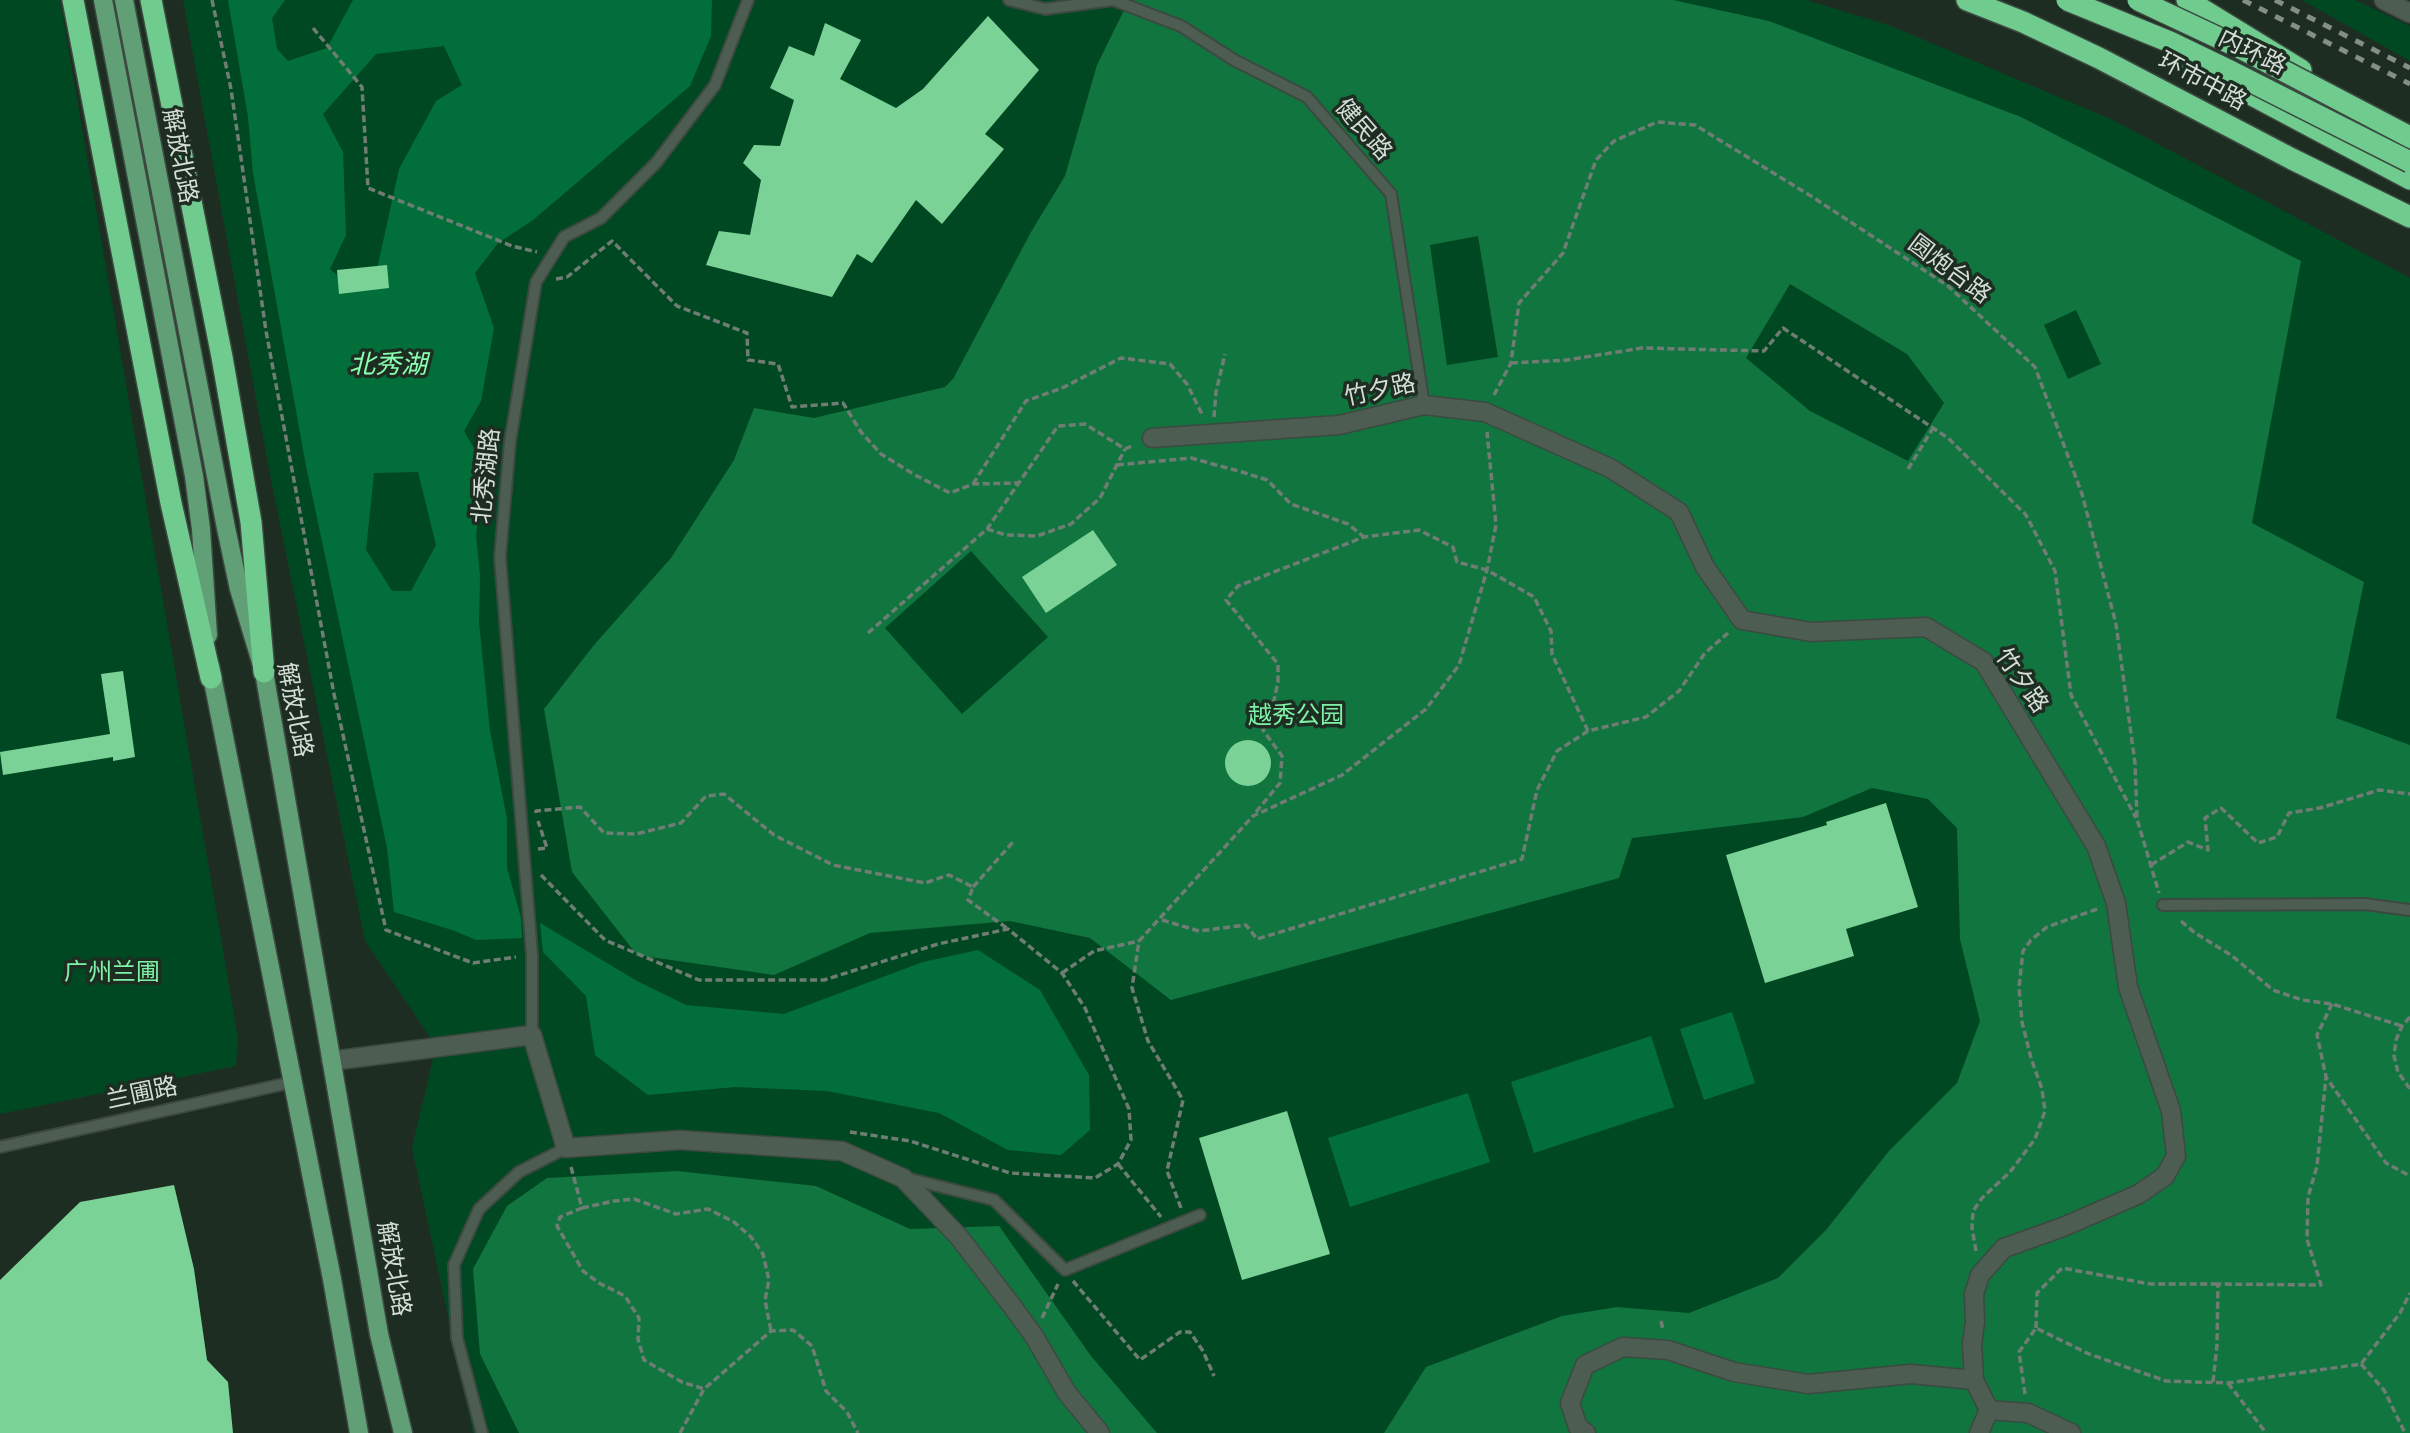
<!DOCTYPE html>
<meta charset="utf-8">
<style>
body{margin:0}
canvas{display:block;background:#1e2d22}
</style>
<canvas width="2410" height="1433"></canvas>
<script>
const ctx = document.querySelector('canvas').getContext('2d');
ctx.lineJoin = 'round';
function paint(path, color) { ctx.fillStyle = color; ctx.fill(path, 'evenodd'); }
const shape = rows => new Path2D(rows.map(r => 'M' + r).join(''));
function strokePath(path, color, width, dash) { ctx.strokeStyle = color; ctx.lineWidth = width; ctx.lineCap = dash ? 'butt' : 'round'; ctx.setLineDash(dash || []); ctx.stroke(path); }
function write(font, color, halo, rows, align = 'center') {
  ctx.font = font + ' "Fira Sans Condensed","Noto Sans SC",sans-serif'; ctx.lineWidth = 7; ctx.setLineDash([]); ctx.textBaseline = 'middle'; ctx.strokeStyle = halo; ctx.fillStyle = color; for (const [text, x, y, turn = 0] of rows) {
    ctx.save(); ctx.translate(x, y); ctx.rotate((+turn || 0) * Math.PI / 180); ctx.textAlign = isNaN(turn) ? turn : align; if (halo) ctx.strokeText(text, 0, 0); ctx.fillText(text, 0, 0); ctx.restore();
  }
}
const green = shape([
 [0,0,60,0,238,1038,236,1066,0,1114],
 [183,0,1807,0,1891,26,2113,120,2410,278,2410,1433,473,1433,412,1148,436,1046,365,941,271,480],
 [2302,0,2355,0,2410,26,2410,61]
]);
const forest = shape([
 [1129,0,1673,0,1769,21,2021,117,2301,261,2252,523,2364,582,2336,718,2410,745,2410,1433,1384,1433,1426,1367,1562,1316,1617,1307,1689,1313,1778,1278,1826,1230,1889,1151,1957,1083,1980,1021,1960,939,1957,828,1928,799,1872,788,1803,817,1632,838,1619,878,1171,1000,1090,938,1010,921,870,933,774,975,637,955,572,872,544,709,594,645,671,558,734,460,754,408,814,418,945,387,953,379,1031,232,1065,176,1097,65],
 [1478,236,1498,357,1447,365,1430,245],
 [1790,284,1907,354,1944,403,1908,461,1810,411,1746,358],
 [2076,310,2101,364,2068,379,2044,325],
 [971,551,1048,637,962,714,885,628],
 [677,1171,816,1186,910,1229,999,1226,1091,1356,1157,1433,519,1433,480,1354,473,1269,507,1206,547,1178]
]);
const water = shape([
 [228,0,285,0,272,18,277,49,288,61,327,48,353,0,712,0,711,36,690,86,533,220,498,243,475,273,494,328,481,401,464,431,474,448,482,488,476,536,480,575,479,623,490,731,507,819,507,868,521,918,522,938,476,940,455,931,394,912,387,848,306,466,253,173,248,117],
 [444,46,462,85,436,101,399,169,377,269,340,278,330,269,346,235,343,152,323,114,376,54],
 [418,472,436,545,411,591,392,591,366,550,374,473],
 [540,923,637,981,686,1005,784,1014,923,962,978,950,1040,990,1089,1075,1090,1130,1061,1155,1008,1150,939,1113,827,1091,735,1087,648,1095,595,1055,586,996,543,952],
 [1732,1012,1755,1083,1704,1100,1680,1029],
 [1651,1036,1674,1107,1534,1153,1511,1082],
 [1468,1093,1490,1162,1350,1207,1328,1138]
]);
const building = shape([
 [988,16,1039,70,985,134,1004,149,942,224,916,200,872,263,857,254,832,297,706,265,719,231,750,235,761,180,743,163,754,145,780,146,794,100,770,88,789,46,814,56,825,23,861,40,840,79,896,108,923,89],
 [387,265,389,288,339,294,337,270],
 [1093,530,1117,565,1046,613,1022,577],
 [123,671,135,757,113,761,113,757,3,775,0,752,110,734,101,674],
 '1225 763a23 23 0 1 1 46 0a23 23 0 1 1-46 0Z',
 [1886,803,1918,907,1846,929,1854,956,1765,983,1726,855,1827,825,1826,822],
 [1287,1111,1330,1254,1242,1280,1199,1138],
 [174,1185,194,1269,207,1360,228,1382,233,1433,0,1433,0,1280,80,1202]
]);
const path = shape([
 [212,0,231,89,266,331,334,694,386,930,473,963,516,957],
 [313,28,362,87,368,188,512,246,537,252],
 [556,279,567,277,612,241,677,306,747,333,748,360,778,364,792,407,843,403,861,432,881,454,915,475,950,493,973,484,1019,483],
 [1511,363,1567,360,1642,348,1764,351,1783,328,1948,438,2026,515,2055,571,2071,695,2136,818],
 [1494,395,1511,363,1519,303,1563,253,1596,160,1614,141,1657,122,1695,125,1811,196,1948,286,2035,367,2082,494,2116,624,2135,763,2137,819,2159,893],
 [1214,417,1216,392,1225,354],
 [1117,465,1191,458,1242,472,1267,480,1291,504,1348,524,1364,537],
 [1908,469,1933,428],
 [973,484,1026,401,1062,388,1121,358,1170,364,1187,384,1203,416],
 [987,529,1006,535,1037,536,1071,524,1100,498,1125,449],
 [868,633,987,529,1058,426,1085,424,1125,449,1134,445],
 [1256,812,1280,783,1282,756,1263,730,1271,714,1278,682,1278,664,1226,600,1238,586,1364,537,1419,530,1453,547,1457,562,1487,570,1534,597,1551,631,1552,654,1588,731],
 [536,813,536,811,580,807,604,833,636,834,681,823,706,796,724,794,774,835,833,865,925,883,949,875,973,887,968,900,1008,929],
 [538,849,547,848,538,821],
 [2151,865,2188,842,2208,850,2205,818,2221,808,2258,843,2277,837,2289,813,2320,808,2379,790,2410,794],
 [541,875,605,940,699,980,824,980,938,944,1008,929,1062,973,1085,1008,1129,1109,1131,1140,1118,1164,1095,1178,1010,1173,910,1141,850,1132],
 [973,887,1013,842],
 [1162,920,1199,931,1246,925,1257,939,1522,859,1537,790,1557,751,1588,731,1646,717,1679,691,1705,653,1728,633],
 [2181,921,2195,933,2231,955,2273,990,2302,1000,2332,1004,2402,1026],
 [1062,973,1094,951,1139,941],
 [2332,1004,2317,1035,2326,1077,2386,1163,2410,1176],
 [2410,1017,2402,1026,2396,1040,2394,1056,2398,1072,2410,1089],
 [1118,1164,1161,1217],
 [571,1167,582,1208,560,1217,557,1226,583,1271,599,1283,625,1296,639,1318,638,1339,644,1360,682,1382,704,1389],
 [582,1208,614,1201,634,1199,676,1214,708,1209,734,1222,751,1237,763,1254,769,1280,765,1300,771,1331],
 [1181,1208,1167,1171,1183,1100,1148,1041,1132,988,1139,941,1253,816,1342,775,1426,709,1459,665,1487,570,1496,525,1487,432],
 [1976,1251,1972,1228,1973,1211,1982,1198,2010,1172,2035,1139,2045,1111,2042,1089,2031,1058,2022,1022,2019,987,2023,951,2031,940,2047,927,2100,908],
 [1073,1281,1140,1360,1180,1332,1190,1332,1203,1351,1214,1376],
 [1042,1318,1058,1284],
 [1661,1321,1663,1330],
 [2036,1328,2037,1293,2062,1268,2150,1284,2218,1284],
 [2361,1364,2384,1390,2405,1433],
 [2213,1382,2217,1345,2218,1284,2321,1285,2307,1239,2308,1197,2317,1166,2326,1077],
 [2228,1383,2266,1433],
 [2025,1394,2019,1352,2036,1328,2089,1354,2166,1381,2228,1383,2361,1364,2400,1313,2410,1293],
 [680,1433,704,1389,771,1331,793,1330,812,1346,826,1391,847,1412,858,1433]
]);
const lane = shape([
 [1009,0,1045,9,1113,0,1181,26,1234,60,1307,97,1391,194,1424,405],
 [2163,905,2365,904,2410,910],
 [532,1035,532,955,500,557,510,442,536,282,564,237,601,218,656,163,715,85,748,0],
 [0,1147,293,1082],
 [906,1178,994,1200,1065,1270,1200,1215],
 [482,1433,457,1338,454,1265,479,1209,519,1172,566,1148]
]);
const street = shape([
 [2384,0,2410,13],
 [1152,438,1339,425,1424,405,1485,412,1610,468,1679,512,1705,567,1742,620,1811,632,1926,627,1984,662,2096,846,2116,903,2128,987,2171,1111,2176,1156,2165,1176,2139,1194,2063,1227,2004,1248,1980,1275,1974,1294,1975,1322,1972,1344,1974,1380,1989,1410],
 [331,1061,532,1035,566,1148,680,1140,842,1151,903,1178,959,1237,1012,1306,1034,1336,1067,1393,1100,1433],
 [1989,1410,2028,1413,2071,1433],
 [1586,1433,1578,1427,1570,1403,1585,1365,1623,1347,1668,1350,1734,1372,1808,1384,1911,1374,1974,1380],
 [1979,1433,1989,1410]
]);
const primary = shape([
 [103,0,194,476,201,529,208,635],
 [124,0,226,528,239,589,264,672,379,1334,403,1433],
 [210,666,332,1279,359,1433]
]);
const highway = shape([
 [73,0,171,503,211,678],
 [151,0,222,357,251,522,264,672],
 [1967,0,2023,22,2099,58,2292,159,2410,217],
 [2187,0,2301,70],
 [2186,60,2410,179],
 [2310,96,2410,150]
]);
const rail = shape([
 [2243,0,2410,84],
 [2275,0,2410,68]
]);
const highwayBridge = shape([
 [2067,0,2170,42,2230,71,2410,162],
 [2138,0,2240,48,2410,137]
]);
const streetNames = [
 ["内环路",2252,53,26],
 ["环市中路",2202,82,28],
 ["健民路",1363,130,49],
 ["解放北路",179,156,79],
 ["圆炮台路",1949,270,37],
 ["竹夕路",1380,391,-12],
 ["北秀湖路",487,476,-84],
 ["竹夕路",2021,681,55],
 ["解放北路",294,710,79],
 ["兰圃路",142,1094,-12],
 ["解放北路",393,1269,80]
];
const parkNames = [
 ["越秀公园",1296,716],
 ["广州兰圃",112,973]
];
const waterNames = [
 ["北秀湖",388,366]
];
paint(green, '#004822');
paint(forest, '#11753f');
paint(water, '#026f3a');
paint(building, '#7ad296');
strokePath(lane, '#3c4941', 14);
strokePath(street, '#3c4941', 21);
strokePath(primary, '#3c4941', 21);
strokePath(highway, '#3c4941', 24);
strokePath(path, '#707d74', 3.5, [7, 3.5]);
strokePath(lane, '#4d5d51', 10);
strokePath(street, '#4d5d51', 18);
strokePath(primary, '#61a076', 18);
strokePath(highway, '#6fcc8e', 21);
strokePath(rail, '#828f86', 5, [9, 9]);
strokePath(highwayBridge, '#3c4941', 24, []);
strokePath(highwayBridge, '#6fcc8e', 21);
write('24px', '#d4ded7', '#1e2d22', streetNames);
write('24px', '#7ef2a6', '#1e2d22', parkNames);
write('italic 26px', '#8bffb1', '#1e2d22', waterNames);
</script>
